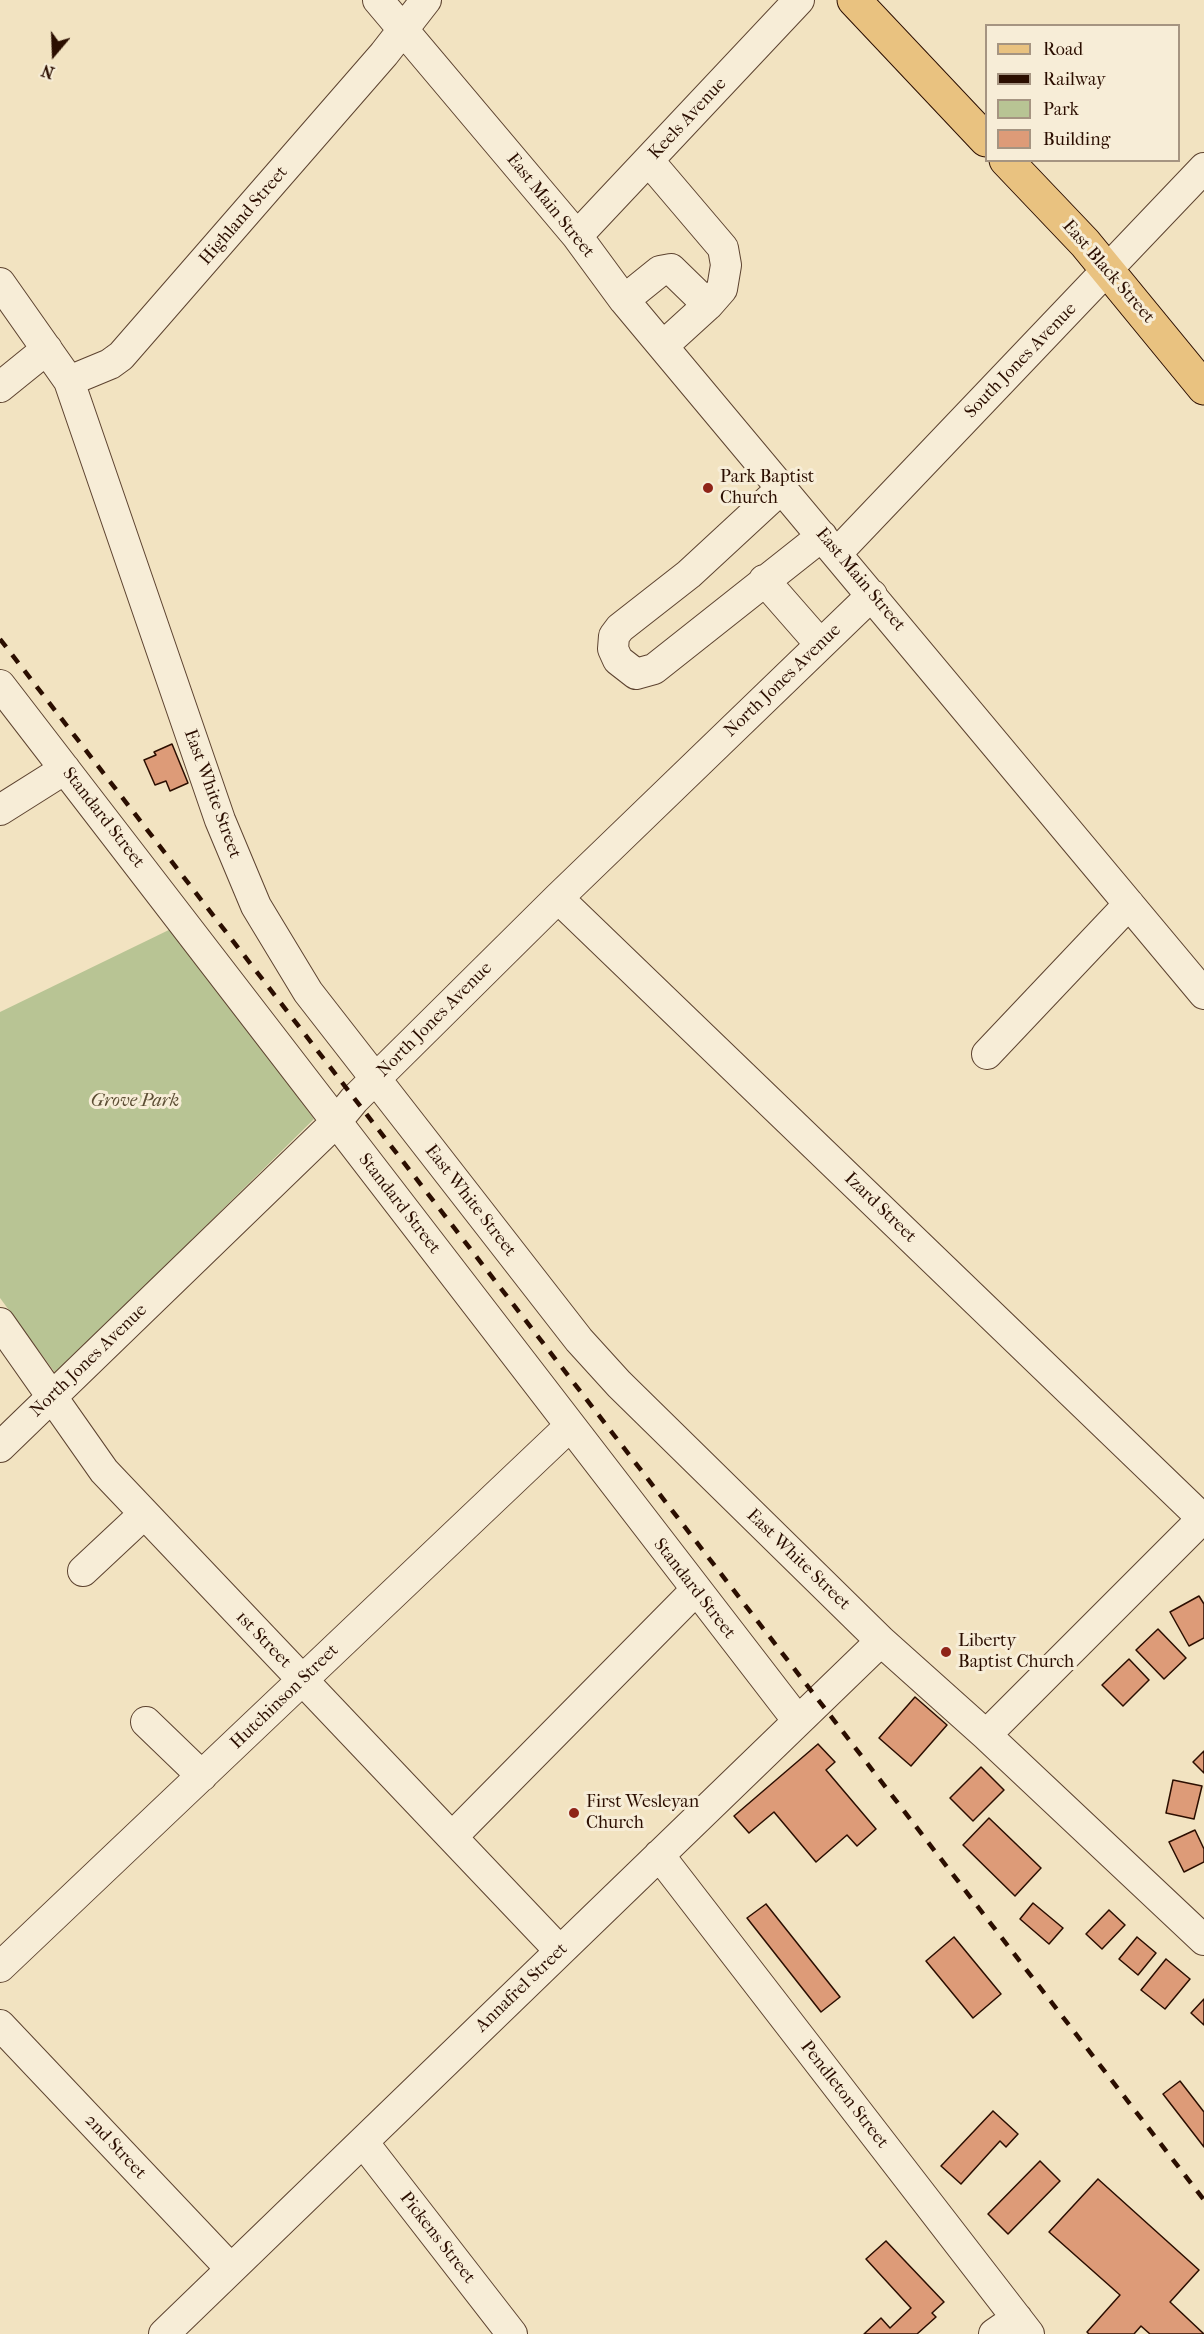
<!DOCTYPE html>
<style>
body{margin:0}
#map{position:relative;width:1204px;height:2334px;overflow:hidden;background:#f2e3c1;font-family:"IM FELL French Canon",serif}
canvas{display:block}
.legend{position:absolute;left:985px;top:24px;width:195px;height:138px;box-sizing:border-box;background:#f7edd7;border:2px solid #a59481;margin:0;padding:8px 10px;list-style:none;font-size:18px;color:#2b0e00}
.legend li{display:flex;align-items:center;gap:12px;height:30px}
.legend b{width:30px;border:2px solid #a59481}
.north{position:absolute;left:24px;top:24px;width:60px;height:60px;-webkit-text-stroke:4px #f7edd7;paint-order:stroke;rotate:199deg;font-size:16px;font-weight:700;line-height:24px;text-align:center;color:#2b0e00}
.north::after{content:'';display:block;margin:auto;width:21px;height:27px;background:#2b0e00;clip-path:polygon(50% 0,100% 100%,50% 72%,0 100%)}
</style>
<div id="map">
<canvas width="1204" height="2334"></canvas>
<ul class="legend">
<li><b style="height:8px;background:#e9c280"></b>Road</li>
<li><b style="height:8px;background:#2b0e00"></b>Railway</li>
<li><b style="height:16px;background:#b8c494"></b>Park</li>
<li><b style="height:16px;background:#dd9b78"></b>Building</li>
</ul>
<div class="north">N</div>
</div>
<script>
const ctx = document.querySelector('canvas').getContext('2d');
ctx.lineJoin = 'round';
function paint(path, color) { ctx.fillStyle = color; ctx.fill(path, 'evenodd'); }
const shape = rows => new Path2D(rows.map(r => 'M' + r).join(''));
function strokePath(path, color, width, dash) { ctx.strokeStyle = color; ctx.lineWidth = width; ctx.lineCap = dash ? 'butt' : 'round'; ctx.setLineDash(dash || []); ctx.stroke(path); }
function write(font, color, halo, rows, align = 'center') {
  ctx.font = font + ' "IM FELL French Canon",serif'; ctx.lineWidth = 6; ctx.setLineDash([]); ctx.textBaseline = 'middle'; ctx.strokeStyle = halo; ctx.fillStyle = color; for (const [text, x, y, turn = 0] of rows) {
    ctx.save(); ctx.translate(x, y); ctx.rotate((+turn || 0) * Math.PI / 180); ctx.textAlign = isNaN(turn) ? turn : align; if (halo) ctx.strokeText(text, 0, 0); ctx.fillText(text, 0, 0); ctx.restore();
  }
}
const green = shape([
 [175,927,314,1119,56,1374,0,1298,0,1012]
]);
const building = shape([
 [172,744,188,783,170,791,166,781,155,785,144,760,156,755,154,752,172,744],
 [1199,1596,1204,1604,1204,1638,1189,1646,1170,1612,1199,1596],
 [1158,1629,1186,1658,1164,1679,1136,1650,1158,1629],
 [1129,1659,1149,1680,1123,1706,1102,1685,1129,1659],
 [915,1697,947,1725,911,1766,879,1738,915,1697],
 [818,1744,835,1762,826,1770,876,1829,857,1846,847,1835,816,1862,774,1812,749,1833,734,1816,818,1744],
 [1204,1751,1204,1773,1193,1762,1204,1751],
 [981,1767,1004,1790,973,1821,950,1798,981,1767],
 [1173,1780,1202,1786,1194,1819,1166,1813,1173,1780],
 [989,1818,1041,1868,1015,1896,963,1845,989,1818],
 [1195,1830,1204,1849,1204,1862,1184,1872,1169,1842,1195,1830],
 [1033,1903,1063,1928,1049,1944,1020,1919,1033,1903],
 [766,1904,840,1997,821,2012,747,1918,766,1904],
 [1109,1910,1125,1925,1102,1949,1086,1934,1109,1910],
 [954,1937,1001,1994,973,2018,926,1961,954,1937],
 [1137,1937,1156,1953,1138,1975,1119,1959,1137,1937],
 [1166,1959,1190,1979,1165,2009,1141,1990,1166,1959],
 [1204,1999,1204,2025,1191,2013,1204,1999],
 [1180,2081,1204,2112,1204,2147,1163,2094,1180,2081],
 [993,2111,1018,2134,1006,2147,1000,2141,961,2184,941,2166,993,2111],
 [1040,2161,1060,2181,1008,2234,988,2214,1040,2161],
 [1098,2179,1199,2270,1170,2302,1204,2334,1150,2334,1141,2326,1134,2334,1089,2334,1087,2332,1120,2295,1049,2232,1098,2179],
 [886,2241,944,2302,932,2313,936,2317,917,2334,864,2334,881,2318,890,2328,911,2308,866,2259,886,2241]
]);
const minor = shape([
 [378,0,577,236,624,300,1204,994],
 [649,161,723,248,726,265,722,289,708,305],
 [577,236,799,0],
 [0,283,69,381,220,820,256,906,308,992,579,1340,619,1384,881,1641,986,1735,1204,1940],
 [624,300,660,271,671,269,708,305,663,346],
 [69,381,110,364,121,356,384,54,426,0],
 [0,387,47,349],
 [782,488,689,574,620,628,614,636,613,649,618,660,636,674,654,669,822,536],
 [837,553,1204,168],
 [764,580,820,644],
 [0,685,798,1721],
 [0,810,65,769],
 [558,898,1203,1519],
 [987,1054,1129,904],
 [0,1323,104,1471,560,1951],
 [0,1447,336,1122,354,1100,558,898,872,595],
 [83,1571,144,1514],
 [146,1722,202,1776],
 [986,1735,1204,1517],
 [452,1837,695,1591],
 [659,1855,1029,2334],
 [0,1967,570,1426],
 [0,2025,231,2269],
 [363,2142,512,2334],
 [164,2334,881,1641],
 [994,2334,1017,2318]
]);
const major = shape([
 [854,0,986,140],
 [1006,160,1085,243,1204,388]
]);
const rail = shape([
 [0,639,1204,2200]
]);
const markers = [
 [708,488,6,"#8f2418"],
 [946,1652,6,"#8f2418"],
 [574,1813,6,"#8f2418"]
];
const streetNames = [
 ["Keels Avenue",688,119,-47],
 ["East Main Street",550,206,51],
 ["Highland Street",244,216,-49],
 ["East Black Street",1108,272,49],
 ["South Jones Avenue",1021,361,-46],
 ["East Main Street",860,580,50],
 ["North Jones Avenue",783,681,-44],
 ["East White Street",212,794,70],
 ["Standard Street",103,818,52],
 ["North Jones Avenue",435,1020,-45],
 ["East White Street",470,1201,52],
 ["Standard Street",399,1204,52],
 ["Izard Street",880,1208,44],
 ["North Jones Avenue",89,1361,-44],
 ["East White Street",798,1560,44],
 ["Standard Street",694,1589,52],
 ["1st Street",263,1640,46],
 ["Hutchinson Street",285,1697,-44],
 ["Annafrel Street",522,1988,-44],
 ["Pendleton Street",844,2095,52],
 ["2nd Street",115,2147,47],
 ["Pickens Street",437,2238,52]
];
const poiNames = [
 ["Park Baptist",720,478],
 ["Church",720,499],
 ["Liberty",958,1642],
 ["Baptist Church",958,1663],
 ["First Wesleyan",586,1803],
 ["Church",586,1824]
];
const parkNames = [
 ["Grove Park",135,1102]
];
paint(green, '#b8c494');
paint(building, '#dd9b78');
strokePath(building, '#2b0e00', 1.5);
strokePath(minor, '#5d4330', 32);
strokePath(major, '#2b0e00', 35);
strokePath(minor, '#f7edd7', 30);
strokePath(major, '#e9c280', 33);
strokePath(rail, '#2b0e00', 4.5, [10, 10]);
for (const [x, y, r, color] of markers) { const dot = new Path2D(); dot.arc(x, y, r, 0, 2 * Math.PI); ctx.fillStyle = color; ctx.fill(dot); strokePath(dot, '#f7edd7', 2); }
write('18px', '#2b0e00', '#f7edd7', streetNames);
write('18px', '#2b0e00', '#f7edd7', poiNames, 'left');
write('italic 18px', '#5c4e34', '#f7edd7', parkNames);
</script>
